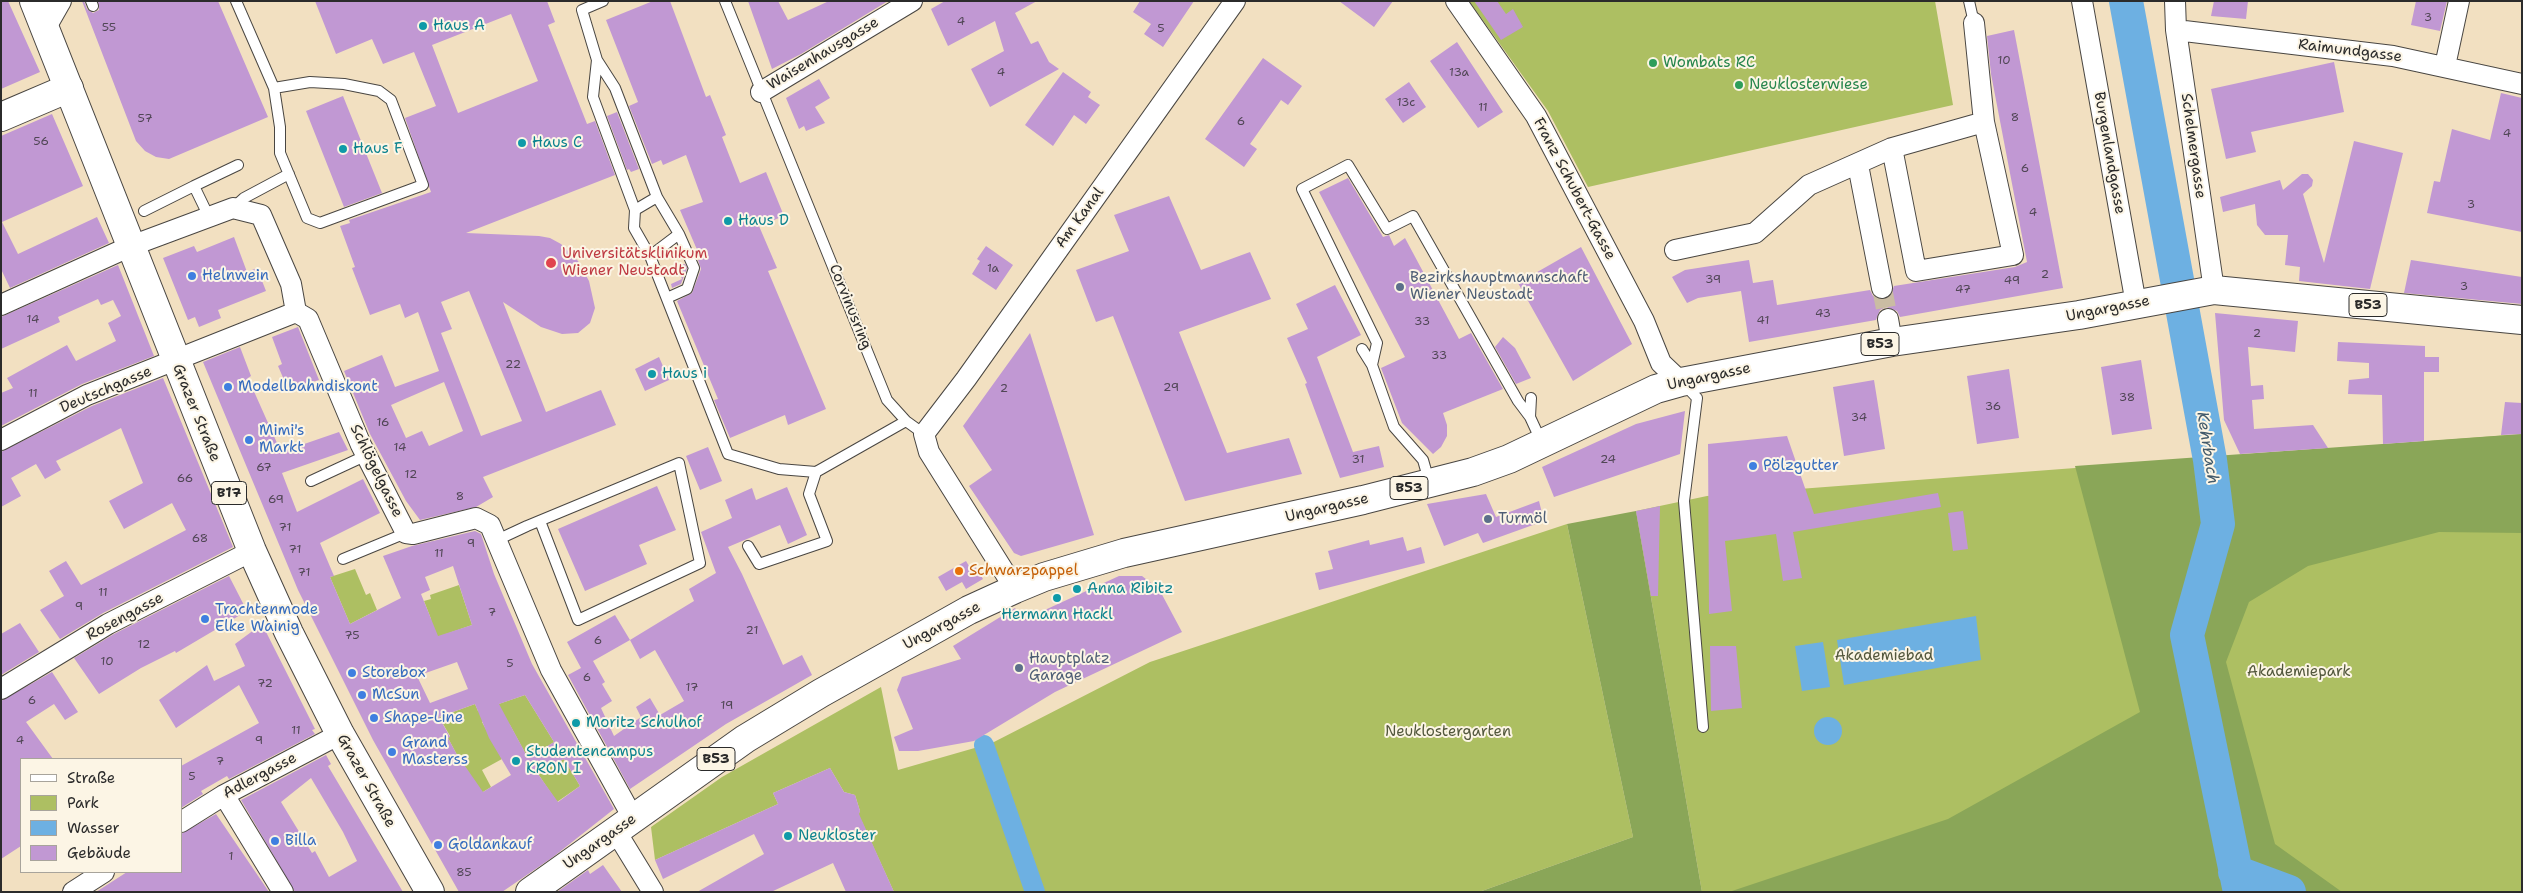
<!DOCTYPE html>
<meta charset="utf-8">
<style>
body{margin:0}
#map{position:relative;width:2523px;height:893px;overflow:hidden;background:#f2e0c1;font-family:"Shantell Sans",sans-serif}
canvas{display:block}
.frame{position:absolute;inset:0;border:2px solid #2b2b2b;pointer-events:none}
.legend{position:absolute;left:20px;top:758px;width:162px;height:115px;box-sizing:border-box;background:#fcf5e5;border:1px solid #a8a49b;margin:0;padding:6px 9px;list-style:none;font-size:15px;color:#2b2b2b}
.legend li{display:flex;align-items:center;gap:10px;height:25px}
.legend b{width:25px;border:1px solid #a8a49b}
</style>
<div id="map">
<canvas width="2523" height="893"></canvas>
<div class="frame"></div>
<ul class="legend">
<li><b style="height:6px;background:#fff"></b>Straße</li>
<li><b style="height:14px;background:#adbf62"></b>Park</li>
<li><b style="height:14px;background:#6db0e2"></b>Wasser</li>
<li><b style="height:14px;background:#c198d3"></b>Gebäude</li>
</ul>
</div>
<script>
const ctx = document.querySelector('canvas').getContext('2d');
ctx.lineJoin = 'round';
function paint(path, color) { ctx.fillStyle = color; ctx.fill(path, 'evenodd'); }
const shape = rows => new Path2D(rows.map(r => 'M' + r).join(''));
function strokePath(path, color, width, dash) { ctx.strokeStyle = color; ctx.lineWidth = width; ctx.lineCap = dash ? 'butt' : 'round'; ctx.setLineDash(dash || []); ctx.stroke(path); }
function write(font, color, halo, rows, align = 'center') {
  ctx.font = font + ' "Shantell Sans",sans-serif'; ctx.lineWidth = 4; ctx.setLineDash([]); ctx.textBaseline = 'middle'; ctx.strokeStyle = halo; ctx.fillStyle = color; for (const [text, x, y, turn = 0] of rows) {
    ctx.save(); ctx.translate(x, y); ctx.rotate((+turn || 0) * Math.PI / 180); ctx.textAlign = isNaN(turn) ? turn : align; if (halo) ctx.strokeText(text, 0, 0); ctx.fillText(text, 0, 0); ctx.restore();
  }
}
const green = shape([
 [1469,1,1935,1,1953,105,1588,187,1548,111],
 [2522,434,2522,892,1702,892,1636,511,1707,496],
 [1567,524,1633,837,1479,892,894,892,862,822,855,821,860,811,855,795,844,792,830,768,773,793,778,804,655,860,651,827,722,777,881,687,898,770,992,743,1150,662],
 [355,569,366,595,370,593,377,610,350,624,330,577],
 [459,585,472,625,432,639,431,619,424,601,431,599,430,595],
 [525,695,554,742,548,746,558,762,564,759,580,786,557,802,530,762,510,725,495,715,482,722,502,759,482,770,491,787,467,802,456,753,448,738,450,736,439,717,475,704,478,711]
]);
const forest = shape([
 [2522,434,2522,533,2439,532,2308,566,2249,602,2226,662,2275,844,2342,892,1729,892,1948,819,2140,712,2075,466],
 [1636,511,1702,892,1479,892,1633,837,1567,524]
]);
const water = shape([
 [1976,616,1981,660,1844,685,1837,640],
 [1823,642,1830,687,1802,691,1795,646],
 '1814 731a14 14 0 1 1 28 0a14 14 0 1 1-28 0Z'
]);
const canal = shape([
 [984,745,1035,892]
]);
const river = shape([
 [2126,1,2210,460,2218,524,2187,635,2240,892],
 [2235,872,2289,892]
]);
const building = shape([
 [1,1,8,1,40,72,1,89],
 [82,1,84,1,87,9,93,13,99,10,98,1,218,1,268,117,169,159,156,157,145,151,136,141],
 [315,1,547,1,555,22,548,25,587,124,595,121,615,175,466,233,539,236,550,238,561,244,578,261,589,281,595,308,590,323,578,333,562,334,541,327,503,302,546,412,601,390,616,425,483,477,493,497,476,507,420,520,406,501,370,434,344,371,382,355,395,387,439,371,418,312,405,318,400,304,370,315,352,268,355,267,340,226,350,223,349,220,431,192,405,118,436,106,414,52,383,64,372,39,336,54],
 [511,14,538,81,458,113,432,45],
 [469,291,522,421,481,436,441,333,452,329,441,302],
 [444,382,463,431,429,446,422,431,406,438,391,405],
 [653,1,670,1,706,97,710,95,726,135,722,137,740,183,766,172,784,216,759,226,777,268,768,271,826,409,788,425,785,415,730,438,714,400,718,399,677,301,692,293,701,269,698,260,701,259,680,210,703,202,686,155,663,165,661,160,652,164,629,106,638,102,606,20],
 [748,1,778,1,788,20,829,1,888,1,801,54,772,69],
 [945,1,1037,1,1015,13,1031,44,1038,41,1049,62,1059,69,990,107,971,69,1004,51,995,21,948,46,931,9],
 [1140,1,1194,1,1163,47,1144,34,1151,24,1133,12],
 [1339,1,1393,1,1374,27],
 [1474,1,1497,1,1506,14,1513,9,1523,27,1501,40],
 [2214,1,2248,1,2246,19,2211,16],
 [2416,1,2447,1,2440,31,2411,25],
 [2014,30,2063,288,1900,317,1897,311,1886,307,1880,310,1876,320,1749,342,1741,291,1698,298,1687,303,1672,277,1685,270,1749,260,1753,283,1773,280,1777,305,1870,290,1873,296,1884,300,1890,297,1894,286,2015,267,2027,262,1991,74,1987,36],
 [1457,42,1503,112,1478,128,1430,61],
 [1263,58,1302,86,1288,105,1281,100,1250,144,1257,149,1244,167,1205,139],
 [2334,62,2344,112,2251,132,2256,152,2226,159,2211,89],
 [1063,72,1091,92,1088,97,1100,105,1086,124,1074,115,1053,146,1025,125],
 [819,79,830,98,815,107,825,123,806,131,804,126,799,129,786,98],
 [1409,82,1426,107,1403,123,1385,99],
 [2501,93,2522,98,2522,232,2427,213,2434,181,2440,182,2452,129,2490,140],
 [343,96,382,193,344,207,306,111],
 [617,112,639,169,631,172,629,169,627,170,607,116],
 [52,114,83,186,2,222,18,254,97,217,109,243,10,288,1,269,1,136],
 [2354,141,2403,153,2370,289,2299,281,2300,267,2285,265,2288,235,2265,235,2257,225,2255,204,2223,212,2220,197,2280,180,2283,190,2302,174,2308,174,2313,180,2312,186,2303,194,2324,263],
 [1348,178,1383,237,1389,235,1394,246,1405,238,1459,339,1471,333,1503,389,1443,413,1447,425,1447,436,1441,447,1433,454,1402,423,1381,368,1405,357,1319,192],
 [1169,196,1201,270,1250,252,1271,299,1179,332,1227,453,1289,438,1302,474,1185,501,1113,316,1096,322,1076,270,1129,251,1114,215],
 [234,237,247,272,257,268,266,291,218,310,221,318,199,327,195,317,188,320,163,258,194,246,197,252],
 [986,246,1013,265,996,290,972,274,980,261,977,259],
 [1581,247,1632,344,1573,381,1518,283],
 [2411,260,2522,277,2522,304,2404,293],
 [685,264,687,268,681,284,672,288,671,284,682,279,677,266],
 [118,265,154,356,82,384,1,426,1,393,13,388,7,378,67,345,76,361,116,341,108,323,121,316,113,300,101,305,98,299,58,317,60,322,1,349,1,317],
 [1335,285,1361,335,1317,357,1353,452,1379,446,1384,467,1340,478,1305,384,1307,383,1287,338,1308,329,1296,304],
 [2215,313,2298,321,2295,352,2248,347,2251,386,2263,385,2264,399,2252,400,2254,429,2313,425,2328,448,2240,454,2224,420],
 [298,327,319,380,288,389,278,366,282,364,272,337],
 [1030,333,1094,535,1021,556,1014,553,969,486,992,470,963,426],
 [1503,337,1515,348,1531,378,1516,384,1495,347],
 [2338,342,2425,346,2425,357,2439,357,2439,372,2424,372,2424,441,2383,444,2382,395,2348,394,2349,380,2369,378,2369,363,2337,361],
 [240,347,251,376,248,378,281,452,339,432,348,450,282,473,297,512,363,479,380,513,320,543,334,576,330,577,350,624,401,598,383,556,412,546,475,531,481,534,494,574,532,664,614,809,553,857,502,892,459,892,373,740,298,590,203,362],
 [453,566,472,625,438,636,421,594,430,590,425,577],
 [457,662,468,689,430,703,417,676],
 [525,695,554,742,528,758,499,704],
 [475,704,489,738,511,775,483,792,456,753,448,738,450,737,439,717],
 [564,759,580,786,558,802,538,774],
 [659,357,669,380,645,391,635,369],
 [2141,360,2152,429,2112,435,2101,367],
 [2009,369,2019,438,1977,444,1967,376],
 [163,378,233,547,103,613,60,639,40,610,64,596,49,571,66,561,81,585,186,530,172,503,124,529,109,501,143,483,121,428,56,461,61,470,45,479,36,464,11,478,21,496,1,507,1,452,92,406],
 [1874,380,1885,449,1844,456,1833,387],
 [2505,402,2522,403,2522,434,2501,435],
 [1685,411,1680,454,1554,497,1542,467,1636,424],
 [1787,436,1814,514,1938,493,1941,507,1793,532,1802,578,1783,581,1776,534,1725,541,1732,611,1709,614,1708,444],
 [708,447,722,481,700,490,686,456],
 [657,486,676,530,639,545,647,564,585,591,558,529],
 [787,487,807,535,788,544,780,525,728,547,742,574,783,665,802,655,812,675,726,724,630,789,568,675,581,668,567,642,615,615,630,640,694,601,689,589,716,573,701,532,732,518,725,500,752,488,756,500],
 [630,640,640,659,655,650,684,701,660,715,650,698,636,707,641,717,614,736,601,708,612,701,602,684,605,682,593,661],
 [1486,494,1496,517,1539,501,1544,521,1483,543,1478,533,1444,546,1427,504],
 [1660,506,1658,596,1651,596,1636,511],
 [1963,511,1968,549,1953,551,1948,513],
 [1403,537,1407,551,1421,547,1425,563,1319,590,1315,573,1333,569,1328,551,1369,540,1370,545],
 [966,561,969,566,973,563,983,579,966,589,962,582,946,591,938,577],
 [229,576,247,611,176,653,175,651,141,668,99,694,74,658,114,634],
 [1119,576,1142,576,1159,589,1182,632,1055,692,974,741,918,751,899,751,894,737,913,729,897,690,902,677,961,659,953,646,1015,608,1023,620],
 [20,623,39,652,1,675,1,634],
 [262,624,315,729,312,730,315,734,229,779,227,776,201,791,203,794,181,808,181,766,259,723,239,685,176,728,159,700,207,665,214,681,245,666,235,644],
 [1710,646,1736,646,1742,708,1711,711],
 [52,672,78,712,65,720,54,704,26,722,53,759,21,759,21,846,1,859,1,701],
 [326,755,331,764,328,766,403,892,295,892,241,800],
 [311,778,343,832,357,861,329,877,315,851,312,853,281,802],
 [830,768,844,792,855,795,860,811,859,814,894,892,846,892,833,863,771,892,697,892,764,854,754,834,663,879,655,860,778,804,773,793],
 [216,814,269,892,96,892,127,872,181,872,181,834],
 [603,865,622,892,557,892,588,870,590,874]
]);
const streetTunnel = shape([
 [1882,288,1888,319]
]);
const lane = shape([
 [91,1,93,6],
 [236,1,274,88,280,127,280,153,307,218,320,223,423,185,391,100,379,91,344,84,310,82,274,88],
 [603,1,582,10,597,60,615,88,657,197,679,234,650,256,728,454,779,469,816,472,906,421],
 [725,1,887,400,906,421,924,434],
 [1969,1,1974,23],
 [597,60,593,97,635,210,634,228,650,256],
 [194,186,238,165],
 [233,208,244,198,289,174],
 [635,210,657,197],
 [144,211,194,186,209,217],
 [667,298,687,289,694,268,679,234],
 [1362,349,1372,365],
 [1684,384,1697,398,1684,501,1703,727],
 [1530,417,1531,398],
 [311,481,367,455],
 [1429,481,1423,460,1394,427,1372,365,1377,343,1302,189,1348,165,1387,229,1413,216,1518,401,1530,417,1542,443],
 [497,540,527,526,679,463,700,563,578,620,540,521],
 [748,546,759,564,827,541,809,494,816,472],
 [343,559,406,533]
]);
const street = shape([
 [1456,1,1536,116,1644,321,1661,363,1681,382],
 [2082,1,2136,304],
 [2175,1,2176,30,2214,290],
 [45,29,61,1],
 [2176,30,2393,56,2522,84],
 [2445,66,2459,1],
 [761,92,912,1],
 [1892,148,1916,271,2013,255,1984,122,1974,23],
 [1858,165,1882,288],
 [1675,250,1755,233,1809,185,1892,148,1984,122],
 [1,305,131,246,233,208,261,215,291,284,296,312,308,319,361,445,406,533,413,534,476,518,490,525,551,670,633,818],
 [1888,319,1892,342],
 [1,440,87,395,296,312],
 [1015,589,929,452,924,434,966,379,1235,1],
 [1,689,108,624,252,551],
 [224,795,283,892],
 [181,822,224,795,340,734],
 [615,830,653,892],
 [73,892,104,872]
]);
const secondary = shape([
 [1,117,69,88]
]);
const primary = shape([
 [34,1,252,551,289,633,340,734,430,892],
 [530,892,745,739,821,693,969,610,1015,589,1044,577,1124,553,1363,500,1473,472,1509,459,1656,389,1681,382,1892,342,2079,315,2214,290,2522,320]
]);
const markers = [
 [423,26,5,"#0f9aa8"],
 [1653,63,5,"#2e9e5b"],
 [1739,85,5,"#2e9e5b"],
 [522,143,5,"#0f9aa8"],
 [343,149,5,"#0f9aa8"],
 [728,221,5,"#0f9aa8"],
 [551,263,6,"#e0444e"],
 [192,276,5,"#3f7fe0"],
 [1400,287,5,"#5c6f8a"],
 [652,374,5,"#0f9aa8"],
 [228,387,5,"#3f7fe0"],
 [249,440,5,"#3f7fe0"],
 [1753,466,5,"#3f7fe0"],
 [1488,519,5,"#5c6f8a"],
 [959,571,5,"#e8710a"],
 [1077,589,5,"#0f9aa8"],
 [1057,598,5,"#0f9aa8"],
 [205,619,5,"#3f7fe0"],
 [1019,668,5,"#5c6f8a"],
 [352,673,5,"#3f7fe0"],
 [362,695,5,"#3f7fe0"],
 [374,718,5,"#3f7fe0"],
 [576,723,5,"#0f9aa8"],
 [392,752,5,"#3f7fe0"],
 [516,761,5,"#0f9aa8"],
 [788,836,5,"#0f9aa8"],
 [275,841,5,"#3f7fe0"],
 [438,845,5,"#3f7fe0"]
];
const numberNames = [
 ["3",2428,18],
 ["4",961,22],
 ["55",109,28],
 ["5",1161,29],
 ["10",2004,61],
 ["4",1001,73],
 ["13a",1459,73],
 ["13c",1406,103],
 ["11",1483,108],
 ["8",2015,118],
 ["57",145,119],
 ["6",1241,122],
 ["4",2507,134],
 ["56",41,142],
 ["6",2025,169],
 ["3",2471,205],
 ["4",2033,213],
 ["1a",993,269],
 ["2",2045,275],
 ["39",1713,280],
 ["49",2012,281],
 ["3",2464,287],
 ["47",1963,290],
 ["43",1823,314],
 ["14",33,320],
 ["41",1763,321],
 ["33",1422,322],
 ["2",2257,334],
 ["33",1439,356],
 ["22",513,365],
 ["29",1171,388],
 ["2",1004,389],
 ["11",33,394],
 ["38",2127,398],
 ["36",1993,407],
 ["34",1859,418],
 ["16",383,423],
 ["14",400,448],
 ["31",1358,460],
 ["24",1608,460],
 ["67",264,468],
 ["12",411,475],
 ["66",185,479],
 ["8",460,497],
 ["69",276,500],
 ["71",285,528],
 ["68",200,539],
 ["9",471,544],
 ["71",295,550],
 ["11",439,554],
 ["71",304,573],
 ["11",103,593],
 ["9",79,607],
 ["7",492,613],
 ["21",752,631],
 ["75",352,636],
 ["6",598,641],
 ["12",144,645],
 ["10",107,662],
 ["5",510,664],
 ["6",587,678],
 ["72",265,684],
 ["17",692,688],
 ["6",32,701],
 ["19",727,706],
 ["11",296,731],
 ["4",20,741],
 ["9",259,741],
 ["7",220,762],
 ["5",192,777],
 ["1",231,857],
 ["85",464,873]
];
const shields = [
 [2368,305,38],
 [1880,344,38],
 [1409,488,38],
 [229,493,35],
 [716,759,38]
];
const shieldNames = [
 ["B53",2368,305],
 ["B53",1880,344],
 ["B53",1409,488],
 ["B17",229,493],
 ["B53",716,759]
];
const cultureNames = [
 ["Haus A",433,26],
 ["Haus C",532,143],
 ["Haus F",353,149],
 ["Haus D",738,221],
 ["Haus i",662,374],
 ["Anna Ribitz",1087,589],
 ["Hermann Hackl",1057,615,"center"],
 ["Moritz Schulhof",586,723],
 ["Studentencampus",526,752],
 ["KRON I",526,769],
 ["Neukloster",798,836]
];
const streetNames = [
 ["Raimundgasse",2350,51,7],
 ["Waisenhausgasse",823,54,-31],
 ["Schelmergasse",2193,146,82],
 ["Burgenlandgasse",2109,153,80],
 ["Franz Schubert-Gasse",1574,189,62],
 ["Am Kanal",1080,218,-54],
 ["Corvinusring",850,307,68],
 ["Ungargasse",2108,309,-11],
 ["Ungargasse",1709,377,-12],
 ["Deutschgasse",106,390,-23],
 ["Grazer Straße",196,413,68],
 ["Schlögelgasse",376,471,64],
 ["Ungargasse",1327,508,-13],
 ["Rosengasse",125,617,-28],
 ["Ungargasse",942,626,-28],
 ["Adlergasse",260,776,-28],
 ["Grazer Straße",366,781,61],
 ["Ungargasse",600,842,-35]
];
const leisureNames = [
 ["Wombats RC",1663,63],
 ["Neuklosterwiese",1749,85]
];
const healthNames = [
 ["Universitätsklinikum",562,254],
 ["Wiener Neustadt",562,271]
];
const shopNames = [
 ["Helnwein",202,276],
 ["Modellbahndiskont",238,387],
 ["Mimi's",259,431],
 ["Markt",259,448],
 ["Pölzgutter",1763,466],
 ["Trachtenmode",215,610],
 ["Elke Wainig",215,627],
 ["Storebox",362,673],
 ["McSun",372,695],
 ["Shape-Line",384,718],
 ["Grand",402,743],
 ["Masterss",402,760],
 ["Billa",285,841],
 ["Goldankauf",448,845]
];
const serviceNames = [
 ["Bezirkshauptmannschaft",1410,278],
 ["Wiener Neustadt",1410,295],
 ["Turmöl",1498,519],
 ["Hauptplatz",1029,659],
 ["Garage",1029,676]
];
const foodNames = [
 ["Schwarzpappel",969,571]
];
const parkNames = [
 ["Akademiebad",1884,656],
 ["Akademiepark",2299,672],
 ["Neuklostergarten",1448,732]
];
const waterNames = [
 ["Kehrbach",2207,448,81]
];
paint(green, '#adbf62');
paint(forest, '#8aa658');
paint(water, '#6db0e2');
strokePath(canal, '#6db0e2', 20);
strokePath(river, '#6db0e2', 34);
paint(building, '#c198d3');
strokePath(streetTunnel, '#cabca3', 20, [20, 10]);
strokePath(lane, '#494642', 12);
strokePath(street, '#494642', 22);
strokePath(secondary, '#494642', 30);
strokePath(primary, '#494642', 30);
strokePath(lane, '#fff', 10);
strokePath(street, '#fff', 20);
strokePath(secondary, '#fff', 28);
strokePath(primary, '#fff', 28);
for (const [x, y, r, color] of markers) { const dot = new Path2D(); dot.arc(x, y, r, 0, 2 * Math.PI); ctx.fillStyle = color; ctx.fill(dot); strokePath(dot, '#fcf5e5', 2); }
write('12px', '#504655', null, numberNames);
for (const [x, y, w] of shields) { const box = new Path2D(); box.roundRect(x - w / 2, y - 11.5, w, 23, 4); ctx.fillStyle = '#fcf5e5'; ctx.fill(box); strokePath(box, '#2b2b2b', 1); }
write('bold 14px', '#2b2b2b', null, shieldNames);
write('15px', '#0d838f', '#fcf5e5', cultureNames, 'left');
write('15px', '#2b2b2b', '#fcf5e5', streetNames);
write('15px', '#27864d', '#fcf5e5', leisureNames, 'left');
write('15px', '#be3a42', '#fcf5e5', healthNames, 'left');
write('15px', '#366cbe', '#fcf5e5', shopNames, 'left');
write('15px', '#4e5e75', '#fcf5e5', serviceNames, 'left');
write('15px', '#c56008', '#fcf5e5', foodNames, 'left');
write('15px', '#52573c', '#fcf5e5', parkNames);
write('italic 16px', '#425a6b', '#fcf5e5', waterNames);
</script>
